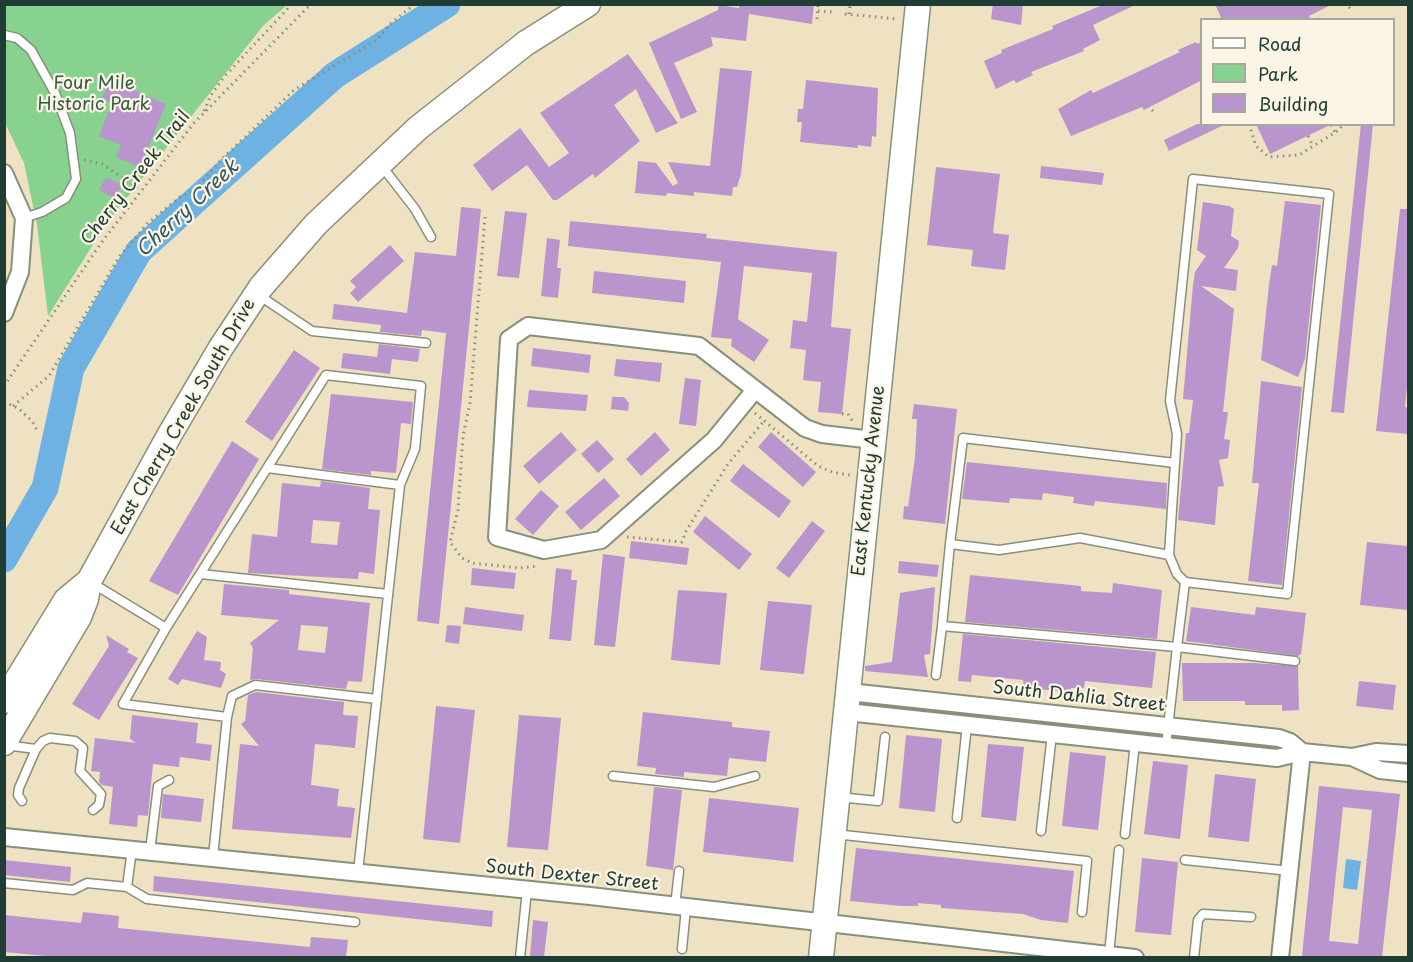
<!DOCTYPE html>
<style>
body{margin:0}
#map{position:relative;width:1413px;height:962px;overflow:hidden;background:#eee2c2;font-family:"Playpen Sans",sans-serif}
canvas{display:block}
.frame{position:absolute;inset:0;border:6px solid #1f3d34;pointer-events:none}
.legend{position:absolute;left:1200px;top:18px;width:195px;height:108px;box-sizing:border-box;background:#fcf5e5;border:2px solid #a4ab9e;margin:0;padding:8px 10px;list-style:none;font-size:18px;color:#1f3d34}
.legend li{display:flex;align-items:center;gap:12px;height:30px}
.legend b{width:30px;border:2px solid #a4ab9e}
</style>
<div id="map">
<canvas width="1413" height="962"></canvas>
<div class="frame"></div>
<ul class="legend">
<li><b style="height:8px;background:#fff"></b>Road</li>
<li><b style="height:16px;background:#87d28f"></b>Park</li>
<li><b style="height:16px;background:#ba94cc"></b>Building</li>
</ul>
</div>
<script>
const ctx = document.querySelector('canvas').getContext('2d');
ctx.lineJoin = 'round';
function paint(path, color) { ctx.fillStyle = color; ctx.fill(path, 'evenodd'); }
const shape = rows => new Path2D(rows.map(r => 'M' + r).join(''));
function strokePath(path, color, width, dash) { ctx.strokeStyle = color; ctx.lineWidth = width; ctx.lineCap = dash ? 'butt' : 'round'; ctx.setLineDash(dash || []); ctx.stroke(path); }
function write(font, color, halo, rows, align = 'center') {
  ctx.font = font + ' "Playpen Sans",sans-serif'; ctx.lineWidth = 4.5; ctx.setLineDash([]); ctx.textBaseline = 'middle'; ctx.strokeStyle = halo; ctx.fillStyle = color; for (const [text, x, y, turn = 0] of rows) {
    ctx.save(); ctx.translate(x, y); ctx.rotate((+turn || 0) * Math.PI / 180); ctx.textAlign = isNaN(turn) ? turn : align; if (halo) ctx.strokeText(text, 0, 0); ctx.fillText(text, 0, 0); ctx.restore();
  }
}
const green = shape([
 [5,5,287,5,263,26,106,224,48,316,37,225,24,163,5,123]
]);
const water = shape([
 [1346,859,1361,861,1357,890,1343,888]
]);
const river = shape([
 [4,559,45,488,71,368,139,251,335,75,447,4]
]);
const building = shape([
 [739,4,814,4,812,24,749,14,746,41,711,37,713,46,674,63,697,112,681,119,649,43,718,10,718,5,739,8],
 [993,4,1023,4,1021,25,991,19],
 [1105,4,1137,4,1093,25,1100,40,1083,49,1084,51,1031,72,1033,75,1016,83,1014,80,996,89,984,61,1002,53,1001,50,1053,29,1052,26],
 [1215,4,1333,4,1309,16,1311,20,1222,20],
 [1196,42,1197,44,1202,42,1202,80,1144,110,1142,107,1071,136,1058,109,1091,90,1093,93,1180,52,1178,50],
 [628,54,678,123,656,133,636,89,614,105,640,141,595,178,593,174,557,200,553,200,527,165,492,191,473,165,520,128,549,167,569,153,540,113],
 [720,68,752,71,741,174,737,187,733,187,732,196,694,192,694,196,667,193,666,196,635,193,638,161,656,163,673,186,678,183,668,162,710,166],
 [110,80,166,104,140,167,116,157,121,145,99,136,112,103,102,98],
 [806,80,878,88,876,137,872,136,871,147,858,145,858,148,800,142,802,122,797,122,798,109,803,109],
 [1197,124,1226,124,1169,151,1164,140],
 [1256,124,1332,124,1270,154],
 [1361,124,1373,124,1344,413,1331,412],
 [1041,166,1104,173,1102,185,1040,178],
 [936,167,1000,174,993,233,1009,235,1005,270,971,266,973,250,927,245],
 [106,177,122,185,114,198,99,190],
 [1285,201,1321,205,1305,359,1298,377,1261,360,1269,285,1272,265,1277,266],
 [1203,202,1229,206,1234,209,1231,236,1239,241,1238,248,1224,268,1238,270,1236,291,1201,286,1234,309,1223,412,1228,412,1224,439,1230,440,1228,458,1219,460,1224,486,1218,487,1215,525,1178,520,1186,433,1189,433,1193,400,1183,399,1193,285,1195,272,1206,256,1197,250],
 [461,207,481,209,439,624,417,621,446,333,422,330,421,336,380,332,381,325,332,319,334,304,407,313,415,252,456,256],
 [1400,209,1408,209,1408,377,1405,407,1408,408,1408,434,1376,431],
 [505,211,527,213,519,278,497,276],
 [570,221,707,234,706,238,837,252,831,327,851,329,842,414,818,412,821,382,803,380,806,350,790,348,793,320,807,322,812,273,744,266,738,319,769,340,754,362,731,346,732,339,711,337,721,262,568,246],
 [547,238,560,240,557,268,561,268,558,298,541,296],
 [390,245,404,261,358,302,350,293,356,287,350,281],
 [594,271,686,281,684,303,592,293],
 [379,344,420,349,418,362,392,359,390,374,341,368,343,353,377,357],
 [533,348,591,355,589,373,531,366],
 [294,350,320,368,272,441,245,422],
 [616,359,662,363,660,382,614,376],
 [685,378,701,380,696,426,679,424],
 [1261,381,1302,387,1282,585,1248,581,1259,483,1252,483],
 [529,390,588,395,586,411,527,407],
 [331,394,413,402,411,424,401,423,396,473,371,471,371,475,322,469],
 [612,397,624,397,629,403,628,411,611,409],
 [914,404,957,409,945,524,903,519,904,506,908,507,915,457,917,419,912,419],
 [561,432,577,450,539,484,523,466],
 [655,432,670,450,641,476,626,459],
 [771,432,816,472,803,487,758,447],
 [597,440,614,459,598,473,581,454],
 [232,441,259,459,178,595,149,581],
 [967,462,1167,483,1166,509,1095,501,1094,506,1073,503,1074,497,1043,493,1042,500,1010,498,1009,503,962,499],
 [743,464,791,501,779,518,730,481],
 [604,478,620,496,581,530,565,512],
 [321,481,370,488,368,509,380,510,374,574,359,572,358,579,248,573,252,534,277,537,282,483,320,487],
 [313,520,340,522,337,545,311,543],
 [541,490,559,506,533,535,515,519],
 [705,516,752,554,739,570,693,532],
 [812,521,825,531,789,578,776,568],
 [631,541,689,548,687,565,629,558],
 [1367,542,1408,546,1408,610,1360,605],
 [603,554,625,557,615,647,594,645],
 [899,561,939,565,937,577,898,573],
 [472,568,516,573,514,589,471,585],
 [556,568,572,570,571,580,577,580,571,641,549,639],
 [970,575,1081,586,1081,591,1112,593,1113,583,1162,590,1157,639,965,622],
 [224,584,289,590,289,594,370,603,362,682,348,681,346,689,256,679,250,680,253,648,250,643,279,620,221,615],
 [301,625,328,627,325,653,298,650],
 [935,587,930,654,924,655,928,677,865,671,865,666,892,662,900,593],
 [678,590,727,593,720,665,671,660],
 [768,601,812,605,804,674,760,670],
 [465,607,524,615,522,631,463,624],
 [1191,607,1255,615,1256,607,1306,613,1301,654,1298,656,1186,641],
 [447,625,461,626,459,644,445,642],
 [197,631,207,637,204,660,221,662,220,670,226,674,221,688,182,679,178,685,168,679],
 [963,634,1156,652,1152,688,1085,681,1084,688,1071,688,1071,692,1024,688,1023,680,972,675,971,682,958,681],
 [106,635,129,649,127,652,138,658,99,720,72,704,109,646],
 [1182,663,1254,663,1298,666,1299,710,1282,711,1282,705,1245,705,1245,701,1183,701],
 [1359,681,1396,685,1393,710,1356,706],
 [256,692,344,702,343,715,358,716,355,748,315,744,311,785,339,789,337,806,355,808,351,838,232,829,240,744,259,746,241,724,245,721,248,695],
 [436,706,475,710,460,843,423,839],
 [643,712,732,722,732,727,770,731,766,762,729,758,727,776,684,772,684,777,655,774,656,768,637,766],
 [132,715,198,723,196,743,212,745,210,761,180,757,179,767,153,764,148,816,138,815,137,827,109,824,113,787,102,785,99,782,100,772,91,771,95,738,136,743,130,739],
 [519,715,561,718,548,850,507,847],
 [906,735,942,739,935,812,899,808],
 [988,744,1024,747,1016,821,981,817],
 [1070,752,1106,756,1098,830,1062,826],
 [1153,761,1188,765,1180,839,1144,834],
 [1215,774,1256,779,1249,842,1208,837],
 [1319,786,1400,794,1382,957,1302,956],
 [1343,807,1372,810,1358,944,1329,941],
 [654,787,682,790,673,870,646,866],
 [163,794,204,799,201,822,161,818],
 [709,798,799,808,793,862,703,852],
 [856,848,1074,871,1068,923,1041,920,1023,914,941,908,941,905,918,903,918,906,901,906,850,901],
 [1142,858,1178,862,1171,935,1135,932],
 [4,860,71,867,70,882,4,875],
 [154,876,493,911,492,927,153,891],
 [83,912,119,916,118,928,310,947,311,937,348,940,346,957,56,957,4,952,4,915,81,923],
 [533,920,548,922,544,957,530,957]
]);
const path = shape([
 [1349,7,1352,12],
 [818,11,832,12,832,10],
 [845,14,898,19],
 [849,14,850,6],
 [1317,18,1318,20],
 [817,19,818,4],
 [1152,110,1155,113],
 [204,111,211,95,224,77,292,4],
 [1249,124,1256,146,1269,157,1299,155,1339,130,1343,124],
 [1331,125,1335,132],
 [1308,136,1313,146],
 [84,160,102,164,141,190],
 [485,217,470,403,463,436,458,510,450,542,462,558,472,563,519,568,539,566],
 [4,386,101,243,194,123,311,4],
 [4,402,18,408,32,421,38,432],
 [13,406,49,376,119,257,147,224,180,197,196,189,221,160,294,90,377,40,390,24,415,4],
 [755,413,818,466,832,472,850,475],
 [842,414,848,414,853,422],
 [627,537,682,542,686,531,728,464,764,421]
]);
const lane = shape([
 [4,35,17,38,31,50,55,93,70,133,76,179,66,198,42,212,24,218],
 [381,165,415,209,431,237],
 [257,294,312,331,426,343],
 [1175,463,1177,434,1170,401,1193,179,1329,194,1287,594,1185,582],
 [267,468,400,485,358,872],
 [950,544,963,438,1175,463,1169,555],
 [201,574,388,594],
 [92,583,166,628,326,375,421,386,415,449,400,485],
 [166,628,123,704,227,717,213,857],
 [936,675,942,626],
 [227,717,232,696,255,685,377,699],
 [5,745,36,749],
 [1166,746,1177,647,942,626,950,544,999,550,1080,538,1169,555,1177,574,1185,582,1177,647,1295,661],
 [613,776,714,787,755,776],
 [838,797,878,801,885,737],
 [22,801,18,795,19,788,36,749,43,741,50,738,75,741,83,748,80,771,101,794,99,805,93,810],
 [957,818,967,725],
 [1041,831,1052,734],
 [834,834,1087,861,1082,912],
 [1125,834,1135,743],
 [150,851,158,786,169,780],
 [1185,860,1290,871],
 [4,883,73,890,87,883,127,887,132,849],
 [127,887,147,899,355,922],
 [675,906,679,871],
 [682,949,686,908],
 [1109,955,1119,850],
 [520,958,527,890],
 [1194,958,1198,920,1203,914,1251,917]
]);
const street = shape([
 [4,173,24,218,20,272,4,313],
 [754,391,714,440,601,540,544,550,497,537,509,339,528,326,699,346,805,428,822,434,873,440],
 [849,692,1279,738,1290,742,1302,752],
 [847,712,1277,758,1302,752,1352,757,1376,752,1408,754],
 [1352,757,1380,770,1408,773],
 [4,837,590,896,1135,958],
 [1280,958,1302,752]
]);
const secondary = shape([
 [4,701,66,600,89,581],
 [4,743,79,617,86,599,89,581,170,434,220,349,261,287,316,224,418,128,526,43,588,4],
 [821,958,918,4]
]);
const parkNames = [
 ["Four Mile",94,84],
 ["Historic Park",94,105]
];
const streetNames = [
 ["Cherry Creek Trail",136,178,-52],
 ["East Cherry Creek South Drive",184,417,-60],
 ["East Kentucky Avenue",869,481,-84],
 ["South Dahlia Street",1079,697,6],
 ["South Dexter Street",572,876,6]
];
const waterNames = [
 ["Cherry Creek",188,209,-43]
];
paint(green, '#87d28f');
paint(water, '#6db2e3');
strokePath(river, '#6db2e3', 27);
paint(building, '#ba94cc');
strokePath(lane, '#86907b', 11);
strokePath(street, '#86907b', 20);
strokePath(secondary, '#86907b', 27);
strokePath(path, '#86907b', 3, [1.5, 4.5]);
strokePath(lane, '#fff', 8);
strokePath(street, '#fff', 16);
strokePath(secondary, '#fff', 24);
write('18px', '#345b46', '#fcf5e5', parkNames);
write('18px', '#1f3d34', '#fcf5e5', streetNames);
write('italic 20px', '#325a60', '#fcf5e5', waterNames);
</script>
